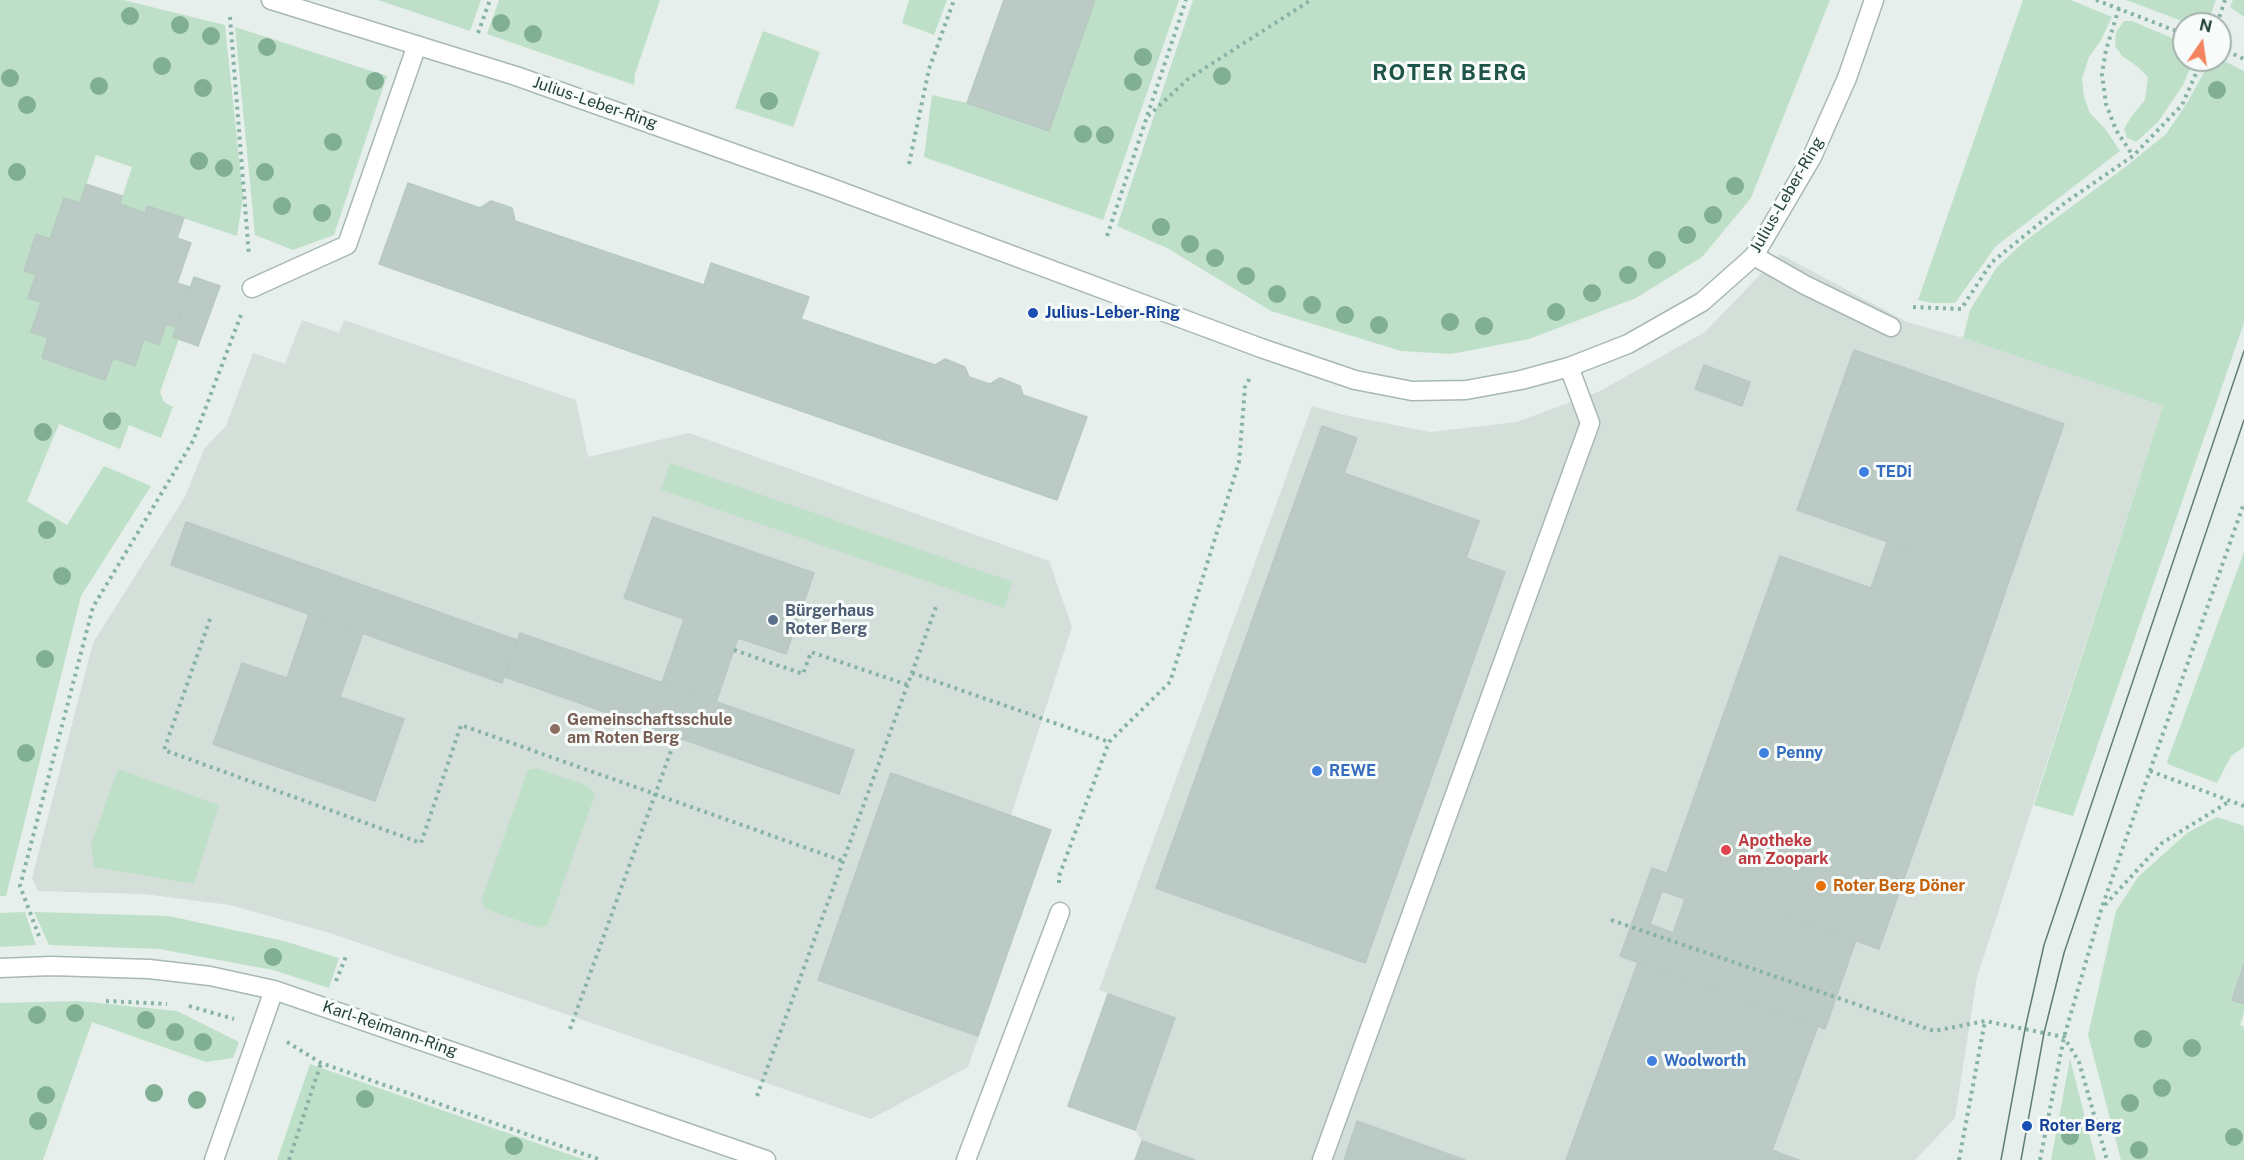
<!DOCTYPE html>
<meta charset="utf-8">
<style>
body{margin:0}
#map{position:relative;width:2244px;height:1160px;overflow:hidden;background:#e6efeb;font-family:"Public Sans",sans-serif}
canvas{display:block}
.north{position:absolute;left:2172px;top:12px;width:60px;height:60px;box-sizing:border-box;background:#f7fbf9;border:2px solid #a3b1ad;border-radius:50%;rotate:13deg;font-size:16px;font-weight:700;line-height:24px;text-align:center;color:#24423a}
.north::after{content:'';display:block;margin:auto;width:21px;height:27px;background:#f4845f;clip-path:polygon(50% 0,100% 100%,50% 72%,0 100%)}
</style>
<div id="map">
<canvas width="2244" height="1160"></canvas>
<div class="north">N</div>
</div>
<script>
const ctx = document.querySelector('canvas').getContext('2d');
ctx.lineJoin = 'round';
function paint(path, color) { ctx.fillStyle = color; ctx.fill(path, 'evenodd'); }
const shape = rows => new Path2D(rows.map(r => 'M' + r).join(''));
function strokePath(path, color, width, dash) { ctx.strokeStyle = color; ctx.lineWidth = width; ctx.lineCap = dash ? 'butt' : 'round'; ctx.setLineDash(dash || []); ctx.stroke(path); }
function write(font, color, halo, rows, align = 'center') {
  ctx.font = font + ' "Public Sans",sans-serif'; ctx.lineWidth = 6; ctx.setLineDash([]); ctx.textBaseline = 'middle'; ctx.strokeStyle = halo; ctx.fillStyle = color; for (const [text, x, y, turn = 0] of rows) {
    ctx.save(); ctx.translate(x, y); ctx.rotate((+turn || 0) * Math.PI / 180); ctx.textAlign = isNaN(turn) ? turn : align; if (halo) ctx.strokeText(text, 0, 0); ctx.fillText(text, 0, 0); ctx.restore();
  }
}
const built = shape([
 [1780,254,1907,322,1963,338,2163,406,1977,977,1955,1118,1915,1160,1195,1160,1142,1141,1135,1130,1175,1018,1099,990,1312,406,1344,415,1430,432,1517,422,1600,391,1705,332],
 [302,320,339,333,344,320,576,400,588,457,689,433,1049,561,1072,627,1011,815,1051,830,968,1067,871,1119,330,933,230,905,144,894,38,891,32,878,93,643,186,495,204,449,226,426,253,353,285,364]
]);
const green = shape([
 [0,0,123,0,225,25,243,197,237,236,147,206,145,213,120,204,132,167,96,155,80,203,64,198,50,239,36,234,24,271,36,275,28,298,41,302,31,331,48,338,42,358,105,380,113,358,135,366,144,339,159,344,166,324,176,327,173,337,179,339,160,392,164,402,173,407,161,438,129,425,120,449,59,424,27,501,67,525,104,466,151,486,81,596,6,896,0,896],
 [378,0,481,0,470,31],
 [499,0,660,0,635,74,634,85,487,34],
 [909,0,947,0,934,35,902,23],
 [1095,0,1179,0,1103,220,924,157,932,95,967,103,1049,131],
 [1193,0,1830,0,1751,198,1702,257,1636,298,1529,339,1451,354,1401,351,1271,311,1167,248,1117,226],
 [2023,0,2071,0,2112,17,2101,40,2089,57,2082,79,2084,97,2090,113,2106,130,2120,151,1996,246,1955,303,1932,303,1918,300],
 [2126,0,2216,0,2207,24,2190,24],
 [2233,0,2244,0,2244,17,2230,7],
 [2124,21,2132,21,2184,43,2184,60,2192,60,2193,62,2183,85,2158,122,2136,142,2127,138,2124,129,2131,117,2145,100,2148,77,2138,67,2122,56,2115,46,2116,32],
 [235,27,387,76,334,235,293,250,255,235],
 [763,31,820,52,793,127,735,108],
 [2222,60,2244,71,2244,323,2073,816,2034,805,2163,406,1963,338,1970,310,1997,267,2025,241,2124,168,2166,134,2187,103,2207,67],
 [670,463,1013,582,1004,608,661,490],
 [2244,552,2244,747,2231,756,2217,783,2168,764,2167,762],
 [536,768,588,786,595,795,548,925,539,928,486,909,481,901,528,770],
 [118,769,219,805,194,884,94,867,91,844],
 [2217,817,2244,826,2244,1013,2240,1025,2244,1027,2244,1160,2121,1160,2088,1035,2116,911,2138,877,2187,833],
 [25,912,36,945,0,947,0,913],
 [34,912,169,916,284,941,339,958,329,988,273,970,159,949,49,945],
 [79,1001,177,1011,239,1042,233,1058,206,1062,92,1022,43,1160,0,1160,0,1003],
 [2070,1059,2096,1160,2051,1160],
 [310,1064,585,1160,277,1160]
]);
const building = shape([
 [1004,0,1095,0,1049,131,967,103,1004,0],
 [408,183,480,208,491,201,512,208,515,221,704,285,711,263,809,297,801,319,935,365,945,359,965,367,969,377,990,384,1000,378,1020,386,1023,395,1087,417,1057,500,379,264,408,183],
 [86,184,122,196,120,204,145,213,147,206,184,218,177,238,191,243,177,283,190,287,176,327,166,324,159,345,144,339,135,366,113,358,105,380,42,358,48,338,31,332,41,302,28,298,36,275,24,271,36,234,50,239,64,198,80,203,86,184],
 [194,277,220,286,198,346,173,337,194,277],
 [1854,350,2064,424,2008,584,1797,510,1854,350],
 [1704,365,1750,382,1742,406,1695,389,1704,365],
 [1322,426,1357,438,1344,473,1479,521,1466,558,1505,572,1365,963,1156,888,1322,426],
 [653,517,814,573,786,654,738,638,716,702,662,683,684,619,624,598,653,517],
 [186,522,517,640,502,683,171,565,186,522],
 [1887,542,2008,584,1992,631,1871,588,1887,542],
 [1780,556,1992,631,1879,949,1667,873,1780,556],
 [309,614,363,633,340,697,404,719,375,801,213,744,242,663,287,678,309,614],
 [520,633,854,750,839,794,505,677,520,633],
 [891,773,1051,830,978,1036,818,980,891,773],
 [1652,868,1856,940,1825,1029,1620,956,1652,868],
 [1662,891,1685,899,1673,933,1650,924,1662,891],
 [1638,962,1818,1026,1772,1150,1782,1154,1780,1160,1566,1160,1638,962],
 [2244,964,2244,1004,2232,1000,2244,964],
 [1108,994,1175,1018,1135,1130,1068,1106,1108,994],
 [1357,1121,1465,1160,1344,1160,1357,1121],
 [1142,1141,1195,1160,1135,1160,1142,1141],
 [1782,1154,1799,1160,1780,1160,1782,1154]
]);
const path = shape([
 [2096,0,2184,34],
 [2119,8,2106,50,2102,74,2106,104,2116,130,2133,156],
 [230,17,249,256],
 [2217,24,2225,0],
 [478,33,490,0],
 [2220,48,2244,59],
 [1148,116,1188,79,1311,0],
 [909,164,929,69,954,0],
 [1107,236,1186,0],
 [1913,307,1961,309,1992,262,2066,202,2133,156,2182,105,2202,60],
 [210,619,164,750,421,843,461,725,843,861],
 [734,650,803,674,811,652,908,685],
 [912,673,1109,742],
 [2150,771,2244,806],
 [1059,883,1059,876,1109,742,1170,682,1239,462,1245,387,1251,376],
 [2105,905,2162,843,2230,801],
 [1611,920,1934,1031,1985,1021,2064,1037,2079,1062,2107,1160],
 [39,936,20,886,93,607,193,441,241,315],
 [336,981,347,954],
 [106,1001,167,1004],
 [189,1006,234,1019],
 [570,1029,676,737],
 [287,1042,321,1063,601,1160],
 [757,1096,936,607],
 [289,1160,321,1063],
 [1959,1160,1985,1021],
 [2040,1160,2064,1037,2102,907,2244,503]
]);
const minor = shape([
 [271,0,516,76,826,186,1261,348,1355,380,1412,391,1466,390,1521,380,1569,367,1628,344,1702,302,1754,256,1812,157,1847,78,1874,0],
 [1754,256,1805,285,1891,327],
 [252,288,347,245,417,45],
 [0,968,51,966,149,969,210,976,274,990,766,1160],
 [214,1160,274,990],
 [966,1160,1060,912],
 [1322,1160,1590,423,1569,367]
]);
const tram = shape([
 [2001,1160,2025,1029,2044,945,2244,351],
 [2021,1160,2044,1033,2064,953,2244,420]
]);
const trees = [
 [130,16],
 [501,23],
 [180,25],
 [533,34],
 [211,36],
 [267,47],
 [1143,57],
 [162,66],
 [1222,76],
 [10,78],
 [375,81],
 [1133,82],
 [99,86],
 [203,88],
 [2217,90],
 [769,101],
 [27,105],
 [1083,134],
 [1105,135],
 [333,142],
 [199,161],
 [224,168],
 [17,172],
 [265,172],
 [1735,186],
 [282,206],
 [322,213],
 [1713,215],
 [1161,227],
 [1687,235],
 [1190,244],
 [1215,258],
 [1657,260],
 [1628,275],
 [1246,276],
 [1592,293],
 [1277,294],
 [1312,305],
 [1556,312],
 [1345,315],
 [1450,322],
 [1379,325],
 [1484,326],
 [112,421],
 [43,432],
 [47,530],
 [62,576],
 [45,659],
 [26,753],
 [273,957],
 [75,1013],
 [37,1015],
 [146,1020],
 [175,1032],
 [2143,1039],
 [203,1042],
 [2192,1048],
 [2162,1088],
 [154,1093],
 [46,1095],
 [365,1099],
 [197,1100],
 [2130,1103],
 [38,1121],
 [2070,1136],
 [2234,1137],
 [514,1146],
 [2139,1150]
];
const markers = [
 [1033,313,6,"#1a4fb4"],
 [1864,472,6,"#3f7fe0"],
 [773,620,6,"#5c6f8a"],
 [555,729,6,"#8d6e63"],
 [1764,753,6,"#3f7fe0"],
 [1317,771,6,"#3f7fe0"],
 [1726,850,6,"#e0444e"],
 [1821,886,6,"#e8710a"],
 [1652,1061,6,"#3f7fe0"],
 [2027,1126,6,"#1a4fb4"]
];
const streetNames = [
 ["Julius-Leber-Ring",595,103,19],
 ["Julius-Leber-Ring",1787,195,-60],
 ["Karl-Reimann-Ring",390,1029,19]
];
const transitNames = [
 ["Julius-Leber-Ring",1045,313],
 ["Roter Berg",2039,1126]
];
const shopNames = [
 ["TEDi",1876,472],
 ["Penny",1776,753],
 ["REWE",1329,771],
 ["Woolworth",1664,1061]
];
const serviceNames = [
 ["Bürgerhaus",785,611],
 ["Roter Berg",785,629]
];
const educationNames = [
 ["Gemeinschaftsschule",567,720],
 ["am Roten Berg",567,738]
];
const healthNames = [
 ["Apotheke",1738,841],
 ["am Zoopark",1738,859]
];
const foodNames = [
 ["Roter Berg Döner",1833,886]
];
const districtNames = [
 ["ROTER BERG",1450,73]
];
paint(built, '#d4dfda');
paint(green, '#bfe0c8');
paint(building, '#bbcac4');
strokePath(building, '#b8c9c2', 1.5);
strokePath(minor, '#a8b8b2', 21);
strokePath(path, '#86b3a5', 4, [3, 4.5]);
strokePath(minor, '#fff', 18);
strokePath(tram, '#5f7d75', 1.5);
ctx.fillStyle = '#80af93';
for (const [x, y] of trees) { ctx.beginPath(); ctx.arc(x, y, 9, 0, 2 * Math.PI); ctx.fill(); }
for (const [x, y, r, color] of markers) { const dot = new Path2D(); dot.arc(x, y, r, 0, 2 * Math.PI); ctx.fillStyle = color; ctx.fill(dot); strokePath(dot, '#f7fbf9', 2); }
write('16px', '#24423a', '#f7fbf9', streetNames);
write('bold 16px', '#164399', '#f7fbf9', transitNames, 'left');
write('bold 16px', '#366cbe', '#f7fbf9', shopNames, 'left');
write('bold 16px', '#4e5e75', '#f7fbf9', serviceNames, 'left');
write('bold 16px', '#785e54', '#f7fbf9', educationNames, 'left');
write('bold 16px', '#be3a42', '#f7fbf9', healthNames, 'left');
write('bold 16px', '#c56008', '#f7fbf9', foodNames, 'left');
ctx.letterSpacing = '1.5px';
write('bold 22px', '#1f5548', '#f7fbf9', districtNames);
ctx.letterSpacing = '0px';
</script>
